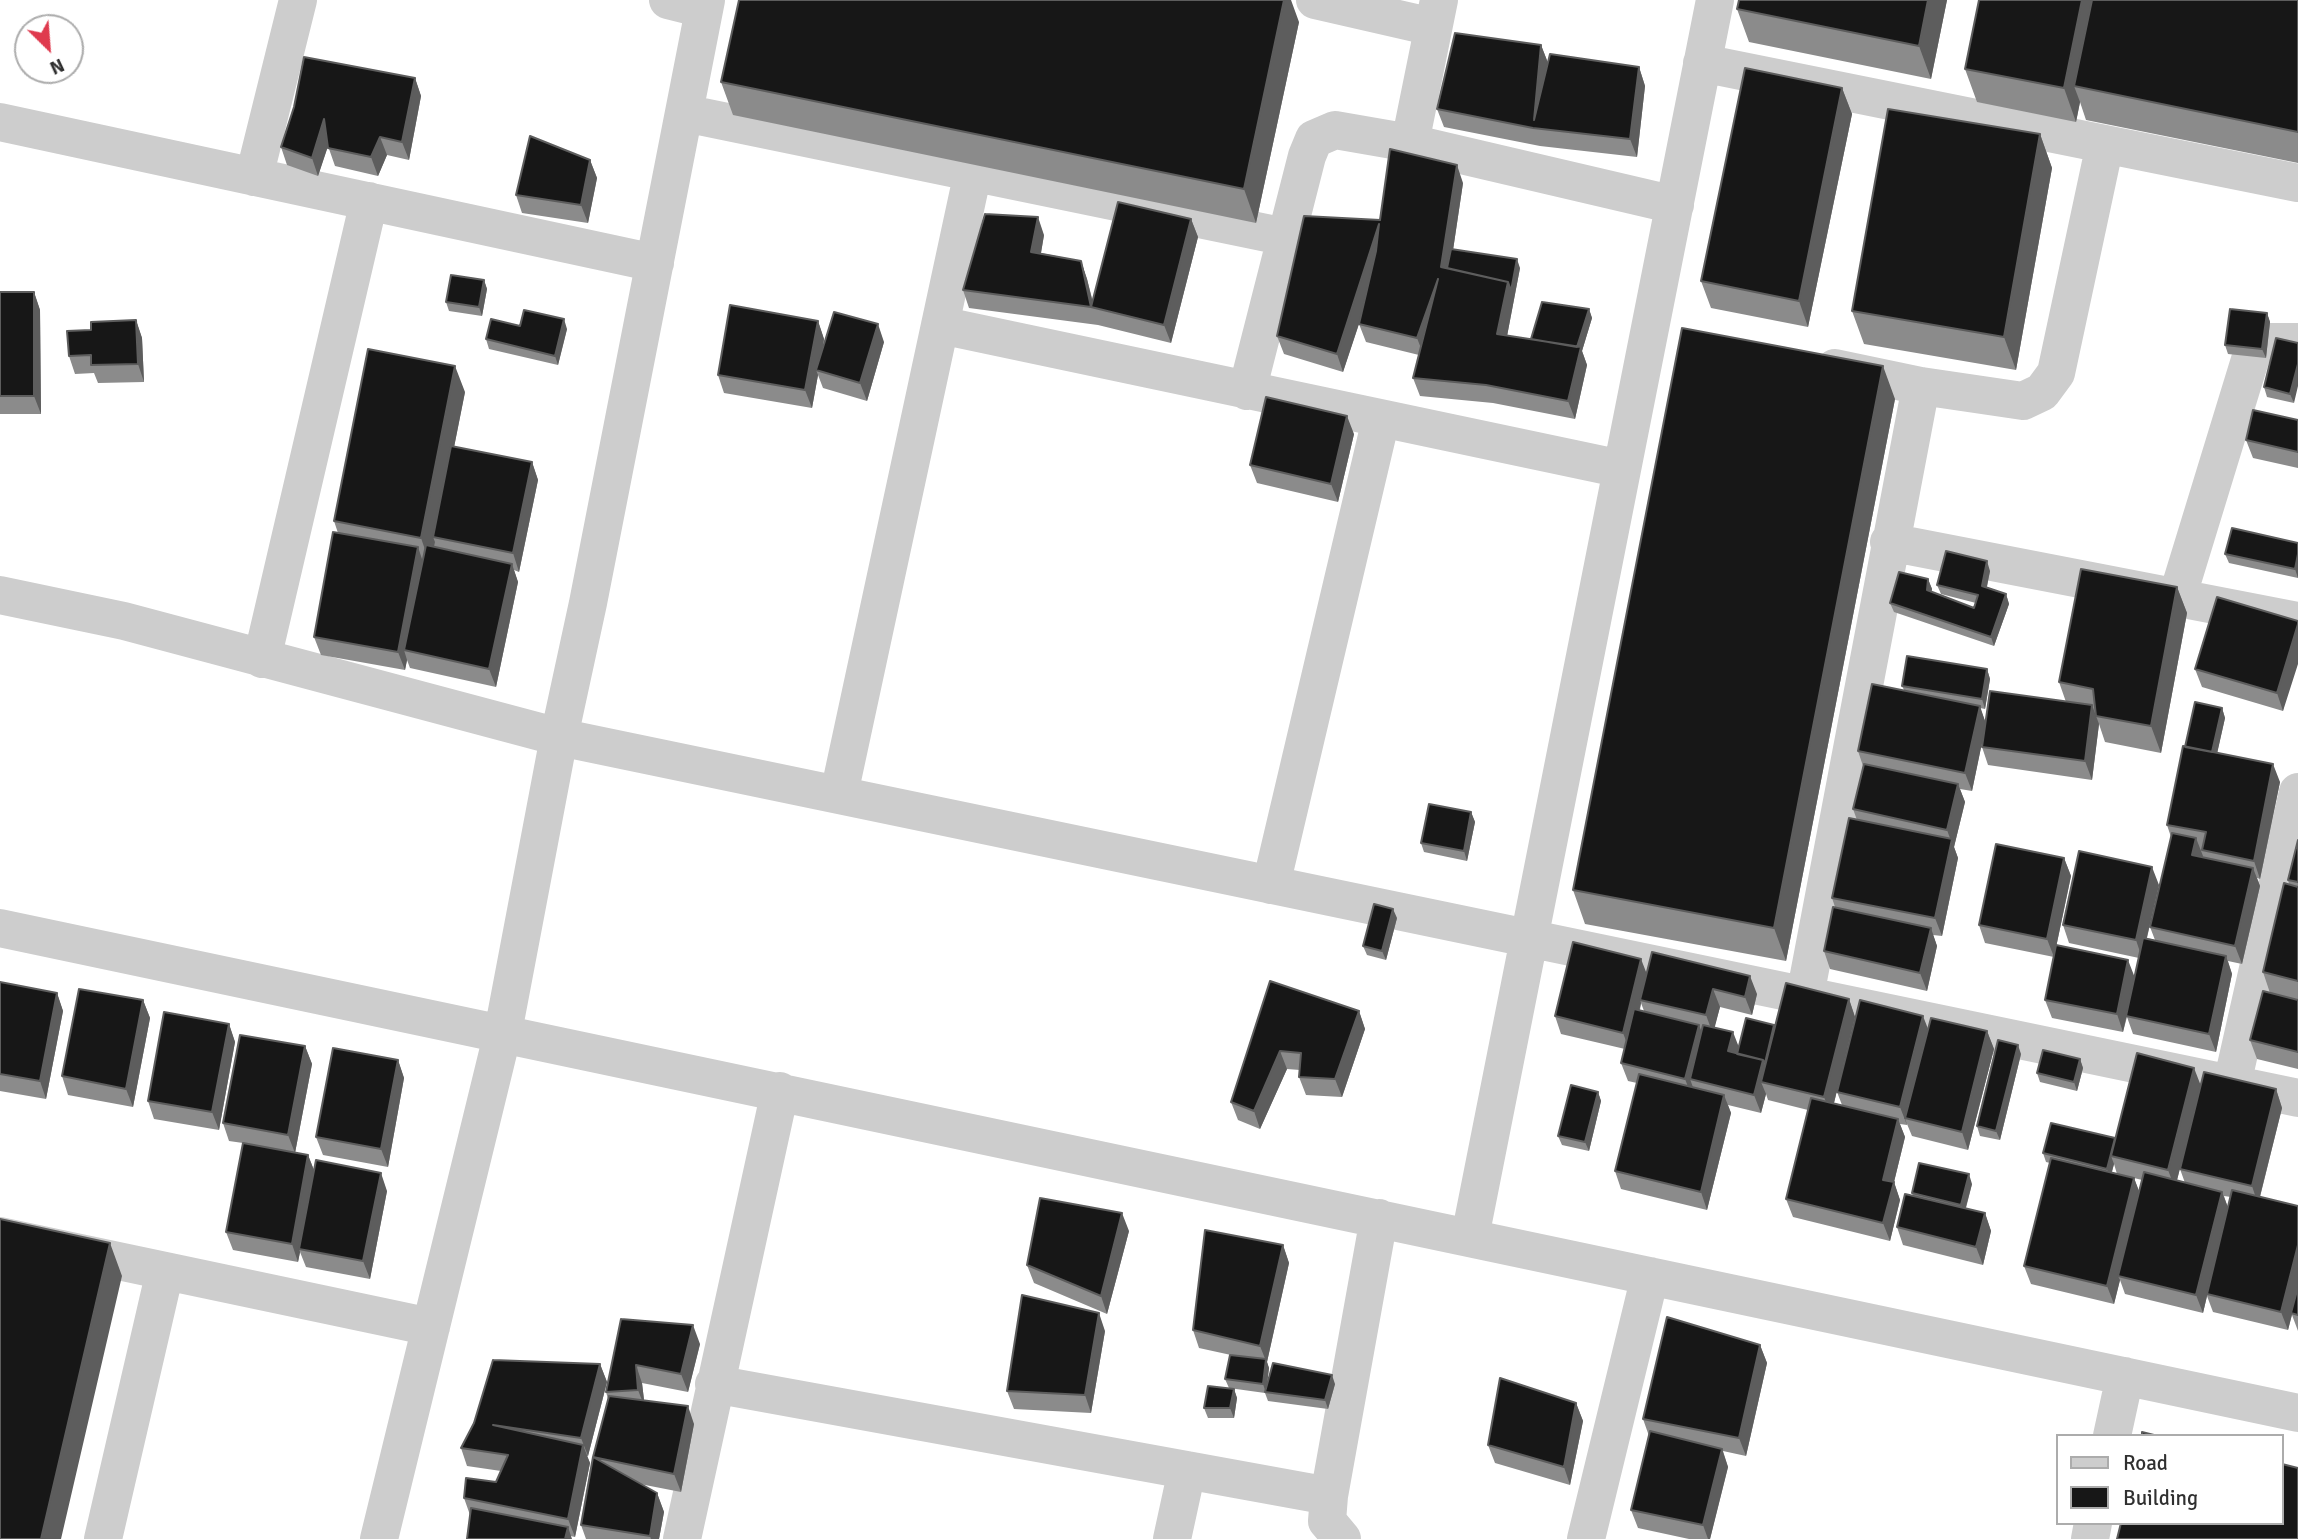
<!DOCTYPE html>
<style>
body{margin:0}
#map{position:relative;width:2298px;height:1539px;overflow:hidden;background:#fff;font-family:Signika,sans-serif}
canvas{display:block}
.legend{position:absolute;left:2056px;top:1434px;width:228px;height:91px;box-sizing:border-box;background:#fff;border:2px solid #acacac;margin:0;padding:9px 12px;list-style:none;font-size:21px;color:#303030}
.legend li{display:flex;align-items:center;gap:14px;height:35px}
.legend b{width:35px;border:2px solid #acacac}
.north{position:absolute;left:14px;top:14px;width:70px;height:70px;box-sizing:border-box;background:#fff;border:2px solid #acacac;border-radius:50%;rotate:155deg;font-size:19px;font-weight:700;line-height:28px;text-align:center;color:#303030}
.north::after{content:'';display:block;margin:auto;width:24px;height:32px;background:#df3a4e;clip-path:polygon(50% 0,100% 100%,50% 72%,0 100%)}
</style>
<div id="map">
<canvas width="2298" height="1539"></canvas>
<ul class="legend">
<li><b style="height:9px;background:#cdcdcd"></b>Road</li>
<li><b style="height:19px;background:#171717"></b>Building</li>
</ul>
<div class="north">N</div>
</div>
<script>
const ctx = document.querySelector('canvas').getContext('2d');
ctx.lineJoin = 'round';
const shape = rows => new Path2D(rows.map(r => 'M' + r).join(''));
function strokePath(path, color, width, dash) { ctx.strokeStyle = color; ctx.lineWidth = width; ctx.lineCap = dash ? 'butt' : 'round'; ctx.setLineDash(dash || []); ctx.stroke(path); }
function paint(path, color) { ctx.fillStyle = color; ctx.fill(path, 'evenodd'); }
const street = shape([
 [668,0,704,9],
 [1315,0,1433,27],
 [1702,63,2298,183],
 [684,113,1286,237],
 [0,122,655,263],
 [1410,143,1439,0],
 [254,177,298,0],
 [940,325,1622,469],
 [1835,368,1921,386,2023,401,2042,392,2056,373,2105,144],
 [1247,391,1307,156,1314,139,1335,130,1410,143,1675,205],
 [1889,542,2298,621],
 [0,595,124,621,559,737,2298,1098],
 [2177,598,2253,350,2267,342,2298,342],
 [262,659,369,201],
 [839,794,973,172],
 [1271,885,1381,419],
 [0,928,2298,1413],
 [1805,996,1921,386],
 [2232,1084,2298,792],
 [0,1236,431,1327],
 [1470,1237,1715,0],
 [714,1384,1329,1496],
 [2112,1436,2125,1376],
 [103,1539,165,1271],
 [379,1539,503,1032,559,737,588,603,706,0],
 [682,1539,780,1091],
 [1172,1539,1187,1470],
 [1342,1539,1327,1521,1329,1496,1379,1218],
 [1586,1539,1650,1276],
 [2090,1539,2093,1523]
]);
const wall = shape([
 [1739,0,1947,0,1931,79,1749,42,1737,9],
 [2298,0,2298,163,2086,120,2080,102,2076,122,1977,102,1965,69],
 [1299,22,1256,223,733,115,721,82],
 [1541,45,1548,63,1639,67,1645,86,1637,157,1540,146,1444,127,1437,109],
 [415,78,421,96,409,160,387,155,378,176,335,166,328,146,318,176,287,165,281,147],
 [1842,88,1852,114,1808,327,1711,308,1701,281],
 [2040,134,2052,168,2016,370,1864,344,1852,311],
 [590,160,597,178,588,223,522,213,516,195],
 [1463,183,1453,250,1520,268,1507,336,1531,339,1589,309,1592,318,1582,351,1587,365,1575,419,1493,403,1420,396,1413,378,1419,355,1366,342,1359,324,1343,372,1284,354,1277,336,1380,220],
 [1191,219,1198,237,1171,343,1098,325,969,308,963,290,1044,235,1041,253,1081,261,1087,279,1093,302],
 [484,280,487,289,482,316,449,311,446,302],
 [0,292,34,292,40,310,41,414,0,414],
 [2267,313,2270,322,2266,358,2228,354,2225,345],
 [136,320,142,338,144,382,98,383,94,373,75,374,69,356,91,330],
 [818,321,824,339,823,347,884,342,867,401,823,388,818,375,812,408,724,393,718,375],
 [520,326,567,329,558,365,489,349,486,339],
 [2276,338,2294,403,2267,397,2264,387],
 [465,392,454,447,532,462,538,480,519,572,514,570,518,582,496,687,410,668,407,660,405,670,321,655,314,637,338,533,334,521],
 [1895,399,1786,961,1585,924,1573,890],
 [2298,420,2298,468,2253,458,2246,440],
 [1354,434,1338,502,1257,483,1250,465],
 [2298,543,2298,578,2229,563,2225,554],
 [1990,571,1987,587,2006,594,2009,604,1994,646,1894,612,1890,603,1928,579,1932,589,1931,592,1974,608,1976,603,1941,594,1937,585],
 [2177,587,2187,613,2161,753,2105,742,2099,724,2092,780,1988,765,1982,747,1982,742,1972,791,1960,789,1965,802,1954,847,1958,858,1942,936,1933,935,1937,946,1927,991,1830,969,1824,951,1835,907,1832,898,1857,820,1853,809,1863,766,1858,751,1904,690,1902,686,1987,669,1990,679,1985,709,1980,708,1985,721,2066,702,2059,682],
 [2298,621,2283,711,2202,687,2195,669],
 [2222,708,2225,718,2217,753,2280,782,2260,879,2257,878,2260,886,2242,964,2228,961,2232,974,2216,1052,2133,1034,2127,1017,2123,1032,2052,1018,2045,1000,2135,978,2139,958,2069,943,2063,925,2159,885,2147,938,2155,940,2150,927,2171,837,2167,825,2185,747],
 [1471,812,1475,822,1467,861,1424,852,1421,843],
 [2298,840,2298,1069,2257,1059,2250,1040,2270,993,2263,972,2289,884,2288,880],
 [2064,858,2071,876,2054,957,1985,943,1979,925],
 [1397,918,1386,960,1367,955,1363,946],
 [1647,974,1757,994,1752,1015,1720,1007,1714,1028,1739,1047,1775,1028,1849,999,1855,1017,1834,1103,1842,1105,1837,1092,1928,1029,1987,1031,1994,1049,1968,1150,1912,1136,1907,1124,1907,1125,1900,1124,1905,1137,1894,1182,1900,1200,1890,1241,1793,1217,1786,1199,1808,1110,1768,1100,1766,1094,1761,1113,1728,1105,1731,1113,1707,1210,1621,1189,1615,1171,1637,1083,1628,1081,1621,1063,1625,1049,1561,1034,1555,1016],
 [1641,1003,1644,1011,1640,1010],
 [1270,981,1359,1011,1365,1029,1342,1097,1306,1095,1299,1077,1300,1070,1287,1069,1260,1129,1238,1120,1231,1102],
 [0,982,57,993,63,1011,46,1099,0,1091],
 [143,1000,150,1018,133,1107,68,1095,62,1076],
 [229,1024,235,1042,219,1130,154,1119,148,1101],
 [305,1046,312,1064,295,1153,308,1155,314,1170,387,1191,370,1279,306,1267,300,1252,298,1262,233,1250,226,1232,243,1143,229,1141,223,1123],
 [2021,1054,2000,1140,1980,1136,1977,1126],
 [2080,1059,2083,1068,2077,1091,2040,1082,2037,1073],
 [398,1060,404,1078,388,1167,323,1155,316,1137],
 [2200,1085,2276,1089,2282,1108,2260,1197,2298,1206,2298,1331,2292,1315,2288,1330,2213,1312,2207,1296,2203,1313,2125,1294,2120,1280,2114,1304,2031,1284,2024,1266,2050,1163,2046,1162,2043,1153,2115,1138],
 [2189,1132,2180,1169,2185,1183,2177,1180],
 [2114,1164,2117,1174,2112,1172],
 [2134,1178,2142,1180,2139,1192],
 [2224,1196,2231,1197,2228,1208],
 [1598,1092,1601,1101,1589,1151,1562,1145,1558,1136],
 [1972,1184,1966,1208,1985,1213,1991,1231,1983,1265,1903,1245,1897,1227,1913,1196,1912,1193],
 [1129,1231,1107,1314,1034,1283,1027,1265],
 [1283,1245,1289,1263,1267,1362,1269,1368,1267,1384,1335,1384,1328,1409,1268,1401,1265,1393,1229,1388,1225,1379,1231,1355,1199,1348,1193,1330],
 [621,1319,700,1344,688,1392,642,1383,644,1400,694,1424,681,1492,640,1484,657,1493,664,1512,659,1539,586,1539,581,1525,608,1399,606,1392],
 [1105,1331,1091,1413,1014,1409,1007,1391],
 [1760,1345,1767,1363,1746,1456,1723,1451,1728,1467,1710,1539,1689,1539,1638,1528,1631,1510,1649,1436,1643,1419],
 [600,1364,607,1382,588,1456,587,1456,590,1463,575,1537,470,1515,464,1498,496,1482,501,1471,467,1466,461,1448],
 [1234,1389,1237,1398,1234,1418,1208,1418,1204,1408],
 [1576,1403,1583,1421,1570,1485,1495,1463,1488,1445]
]);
const shadedWall = shape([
 [1284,0,1291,0,1299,22,1256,223,1244,189],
 [1928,0,1947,0,1931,79,1919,46],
 [2082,0,2101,0,2074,86,2080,102,2076,122,2064,88],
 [1541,45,1548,63,1534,120],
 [1639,67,1645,86,1637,157,1630,139],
 [415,78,421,96,409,160,402,142],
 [1842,88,1852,114,1808,327,1799,301],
 [324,119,331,137,318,176,312,158],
 [2040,134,2052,168,2016,370,2004,337],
 [380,137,387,155,378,176,371,157],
 [590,160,597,178,588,223,581,205],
 [1457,165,1463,183,1449,277,1441,267],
 [1038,217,1044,235,1038,270,1031,252],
 [1191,219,1198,237,1171,343,1164,325],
 [1379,224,1386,242,1343,372,1337,354],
 [1517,259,1520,268,1504,352,1497,334,1508,282],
 [1081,261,1087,279,1094,308,1091,307],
 [1438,279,1424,356,1417,338],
 [484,280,487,289,482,316,479,307],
 [34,292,40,310,41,414,34,396],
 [1589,309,1592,318,1582,351,1587,365,1575,419,1568,401,1575,354],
 [2267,313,2270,322,2266,358,2262,349],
 [564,319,567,329,558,365,555,356],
 [136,320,142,338,144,382,138,364],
 [818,321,824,339,819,371,816,370,818,375,812,408,805,390],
 [878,324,884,342,867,401,860,383],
 [2298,364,2298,386,2294,403,2290,394],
 [455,366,465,392,436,538,433,537,435,542,430,564,421,538],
 [1883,366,1895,399,1786,961,1774,928],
 [1347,416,1354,434,1338,502,1331,484],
 [532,462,538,480,519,572,513,553],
 [418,547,424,565,404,650,407,660,405,670,398,652],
 [2298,554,2298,578,2295,569],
 [1987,561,1990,571,1985,595,1982,586],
 [512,564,518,582,496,687,489,669],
 [1928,579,1932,589,1930,600,1927,590],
 [2177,587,2187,613,2161,753,2151,726],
 [2006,594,2009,604,1994,646,1991,637],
 [2298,624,2298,664,2283,711,2277,693],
 [1987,669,1990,679,1985,709,1982,699],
 [2092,705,2099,724,2092,780,2085,761],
 [1980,706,1986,724,1972,791,1965,773],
 [2222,708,2225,718,2215,763,2212,754],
 [2273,764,2280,782,2260,879,2254,861],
 [1958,784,1965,802,1954,847,1958,858,1942,936,1935,918,1951,841,1947,830],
 [1471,812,1475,822,1467,861,1464,851],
 [2196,838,2203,856,2199,873,2192,855],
 [2064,858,2071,876,2054,957,2047,939],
 [2152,867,2159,885,2142,958,2136,940],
 [2253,868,2260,886,2242,964,2235,946],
 [1393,909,1397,918,1386,960,1382,951],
 [1931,928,1937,946,1927,991,1920,973],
 [2226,956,2232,974,2216,1052,2209,1034],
 [1641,959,1648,977,1640,1000,1641,1003,1630,1051,1623,1033],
 [2128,960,2135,978,2123,1032,2117,1014],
 [1750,976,1757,994,1752,1015,1745,997],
 [1713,989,1720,1007,1713,1034,1706,1015],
 [57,993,63,1011,46,1099,40,1081],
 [1849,999,1855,1017,1831,1115,1824,1097],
 [143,1000,150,1018,133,1107,126,1089],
 [1359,1011,1365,1029,1342,1097,1335,1079],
 [1923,1016,1930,1034,1905,1118,1907,1125,1900,1107],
 [229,1024,235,1042,219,1130,212,1112],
 [1699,1025,1706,1043,1690,1079,1694,1090,1692,1097,1685,1079],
 [1987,1031,1994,1049,1968,1150,1962,1132],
 [1733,1032,1740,1050,1738,1057,1728,1051],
 [2018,1045,2021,1054,2000,1140,1996,1131],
 [305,1046,312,1064,295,1153,288,1135],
 [1280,1051,1287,1069,1260,1129,1254,1111],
 [2080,1059,2083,1068,2077,1091,2074,1082],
 [398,1060,404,1078,388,1167,381,1149],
 [1763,1060,1770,1078,1761,1082,1766,1094,1761,1113,1754,1095],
 [2194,1068,2201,1086,2175,1188,2168,1170],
 [2276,1089,2282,1108,2258,1204,2252,1186],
 [1598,1092,1601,1101,1589,1151,1585,1142],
 [1724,1095,1731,1113,1707,1210,1701,1192],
 [1898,1119,1905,1137,1894,1182,1900,1200,1890,1241,1883,1223,1883,1180],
 [308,1155,315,1173,299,1249,300,1252,298,1262,292,1244],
 [2111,1156,2114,1164,2110,1178,2107,1169],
 [381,1173,387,1191,370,1279,363,1261],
 [1969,1174,1972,1184,1964,1214,1961,1205],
 [2134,1178,2141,1196,2118,1276,2120,1280,2114,1304,2107,1286],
 [2222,1192,2229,1210,2207,1294,2207,1296,2203,1313,2196,1295],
 [1122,1213,1129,1231,1107,1314,1101,1296],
 [1985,1213,1991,1231,1983,1265,1976,1247],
 [110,1243,122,1276,61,1539,41,1539],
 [1283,1245,1289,1263,1267,1362,1269,1368,1266,1393,1263,1384,1266,1361,1260,1346],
 [2298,1245,2298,1290,2288,1330,2281,1312],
 [1099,1313,1105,1331,1091,1413,1085,1395],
 [693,1325,700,1344,688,1392,681,1374],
 [1760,1345,1767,1363,1746,1456,1739,1438],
 [600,1364,607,1382,588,1456,581,1438],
 [636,1365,642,1383,645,1408,638,1390],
 [1332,1375,1335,1384,1328,1409,1325,1400],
 [1234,1389,1237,1398,1234,1418,1230,1408],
 [1576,1403,1583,1421,1570,1485,1564,1467],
 [688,1406,694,1424,681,1492,674,1474],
 [583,1445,590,1463,575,1537,568,1519],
 [1722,1449,1728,1467,1710,1539,1708,1539,1703,1525],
 [657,1493,664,1512,659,1539,651,1539,650,1536],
 [568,1527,572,1539,565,1539]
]);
const building = shape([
 [739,0,1284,0,1244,189,721,82,739,0],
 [1739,0,1928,0,1919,46,1737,9,1739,0],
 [1979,0,2082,0,2064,88,1965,69,1979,0],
 [2092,0,2298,0,2298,132,2074,86,2092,0],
 [1455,33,1541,45,1534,120,1550,54,1639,67,1630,139,1533,128,1437,109,1455,33],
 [304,57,415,78,402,142,380,137,371,157,328,148,324,119,312,158,281,147,294,107,304,57],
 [1745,68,1842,88,1799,301,1701,281,1745,68],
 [1888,109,2040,134,2004,337,1852,311,1888,109],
 [530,136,590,160,581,205,516,195,530,136],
 [1390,149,1457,165,1441,267,1508,282,1497,334,1581,347,1568,401,1486,385,1413,378,1438,279,1417,338,1359,324,1376,251,1379,224,1337,354,1277,336,1304,216,1380,220,1390,149],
 [1118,202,1191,219,1164,325,1091,307,1118,202],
 [985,214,1038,217,1031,252,1081,261,1091,307,963,290,985,214],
 [1451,249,1517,259,1511,291,1508,282,1447,268,1451,249],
 [451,275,484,280,479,307,446,302,451,275],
 [0,292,34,292,34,396,0,396,0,292],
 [1542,302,1589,309,1577,347,1531,339,1542,302],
 [730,305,818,321,805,390,718,375,730,305],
 [2230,309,2267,313,2262,349,2225,345,2230,309],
 [524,310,564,319,555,356,486,339,491,319,520,326,524,310],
 [834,312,878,324,860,383,816,370,834,312],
 [136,320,138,364,91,365,91,355,69,356,67,331,91,330,91,322,136,320],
 [1682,328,1883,366,1774,928,1573,890,1682,328],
 [2276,338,2298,343,2298,364,2290,394,2264,387,2276,338],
 [368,349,455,366,421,538,334,521,368,349],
 [1266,397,1347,416,1331,484,1250,465,1266,397],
 [2253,410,2298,420,2298,452,2246,440,2253,410],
 [451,446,532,462,513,553,433,537,451,446],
 [2232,528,2298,543,2298,554,2295,569,2225,554,2232,528],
 [333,532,418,547,398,652,314,637,333,532],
 [426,545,512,564,489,669,404,650,426,545],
 [1946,551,1987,561,1982,586,2006,594,1991,637,1890,603,1899,572,1928,579,1927,590,1974,608,1978,595,1937,585,1946,551],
 [2081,569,2177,587,2151,726,2096,716,2093,689,2059,682,2081,569],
 [2217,597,2298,621,2298,624,2277,693,2195,669,2217,597],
 [1907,656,1987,669,1982,699,1902,686,1907,656],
 [1872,684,1980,706,1965,773,1858,751,1872,684],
 [1990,691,2092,705,2085,761,1982,747,1990,691],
 [2195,702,2222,708,2212,752,2185,747,2195,702],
 [2183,746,2273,764,2254,861,2202,850,2206,832,2167,825,2183,746],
 [1864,764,1958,784,1947,830,1853,809,1864,764],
 [1429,804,1471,812,1464,851,1421,843,1429,804],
 [1849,818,1952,839,1935,918,1832,898,1849,818],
 [2172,833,2196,838,2192,855,2253,868,2235,946,2150,927,2172,833],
 [2298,840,2298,882,2288,880,2298,840],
 [1996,844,2064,858,2047,939,1979,925,1996,844],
 [2079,851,2152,867,2136,940,2063,925,2079,851],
 [2284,883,2298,887,2298,981,2263,972,2284,883],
 [1374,904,1393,909,1382,951,1363,946,1374,904],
 [1833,907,1931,928,1920,973,1824,951,1833,907],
 [2143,938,2226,956,2209,1034,2126,1016,2143,938],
 [1573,942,1641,959,1623,1033,1555,1016,1573,942],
 [2056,945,2128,960,2117,1014,2045,1000,2056,945],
 [1652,952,1750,976,1745,997,1713,989,1706,1015,1640,1000,1652,952],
 [1270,981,1359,1011,1335,1079,1299,1077,1301,1053,1280,1051,1254,1111,1231,1102,1270,981],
 [0,982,57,993,40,1081,0,1074,0,982],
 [1786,983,1849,999,1824,1097,1761,1082,1786,983],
 [79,989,143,1000,126,1089,62,1076,79,989],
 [2263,991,2298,1000,2298,1052,2250,1040,2263,991],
 [1860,1000,1923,1016,1900,1107,1837,1092,1860,1000],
 [1634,1009,1699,1025,1685,1079,1621,1063,1634,1009],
 [164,1012,229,1024,212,1112,148,1101,164,1012],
 [1746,1018,1774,1025,1765,1063,1763,1060,1737,1054,1746,1018],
 [1931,1018,1987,1031,1962,1132,1905,1118,1931,1018],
 [1703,1025,1733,1032,1728,1051,1763,1060,1754,1095,1690,1079,1703,1025],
 [240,1035,305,1046,288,1135,223,1123,240,1035],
 [1998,1040,2018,1045,1996,1131,1977,1126,1998,1040],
 [333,1048,398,1060,381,1149,316,1137,333,1048],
 [2043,1050,2080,1059,2074,1082,2037,1073,2043,1050],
 [2137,1053,2194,1068,2168,1170,2111,1156,2137,1053],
 [2204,1072,2276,1089,2252,1186,2180,1169,2204,1072],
 [1639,1074,1724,1095,1701,1192,1615,1171,1639,1074],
 [1571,1085,1598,1092,1585,1142,1558,1136,1571,1085],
 [1811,1098,1898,1119,1883,1180,1894,1182,1883,1223,1786,1199,1811,1098],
 [2051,1123,2115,1138,2107,1169,2043,1153,2051,1123],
 [243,1143,308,1155,292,1244,226,1232,243,1143],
 [2051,1158,2134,1178,2107,1286,2024,1266,2051,1158],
 [316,1160,381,1173,363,1261,299,1249,316,1160],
 [1919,1163,1969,1174,1961,1205,1912,1193,1919,1163],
 [2144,1172,2222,1192,2196,1295,2118,1276,2144,1172],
 [2232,1190,2298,1206,2298,1245,2281,1312,2207,1294,2232,1190],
 [1905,1194,1985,1213,1976,1247,1897,1227,1905,1194],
 [1040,1198,1122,1213,1101,1296,1027,1265,1040,1198],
 [0,1219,110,1243,41,1539,0,1539,0,1219],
 [1205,1230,1283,1245,1260,1346,1193,1330,1205,1230],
 [2298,1287,2298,1315,2291,1313,2298,1287],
 [1022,1295,1099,1313,1085,1395,1007,1391,1022,1295],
 [1667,1317,1760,1345,1739,1438,1643,1419,1667,1317],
 [621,1319,693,1325,681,1374,636,1365,638,1390,606,1392,621,1319],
 [1230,1355,1266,1359,1263,1384,1225,1379,1230,1355],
 [493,1360,600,1364,581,1438,493,1425,583,1445,568,1519,464,1498,466,1478,496,1482,508,1455,461,1448,474,1423,493,1360],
 [1273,1363,1332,1375,1325,1400,1265,1392,1273,1363],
 [1500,1378,1576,1403,1564,1467,1488,1445,1500,1378],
 [1208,1386,1234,1389,1230,1408,1204,1408,1208,1386],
 [609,1396,688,1406,674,1474,593,1457,657,1493,650,1536,581,1525,593,1457,609,1396],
 [1650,1431,1722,1449,1703,1525,1631,1510,1650,1431],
 [2142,1432,2158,1436,2142,1436,2142,1432],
 [2282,1464,2298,1468,2298,1539,2117,1539,2121,1523,2282,1523,2282,1464],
 [471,1508,568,1527,565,1539,467,1539,471,1508]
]);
strokePath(street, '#cdcdcd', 38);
paint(wall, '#8b8b8b');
paint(shadedWall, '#5d5d5d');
paint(building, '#171717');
strokePath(building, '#5d5d5d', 2);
</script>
